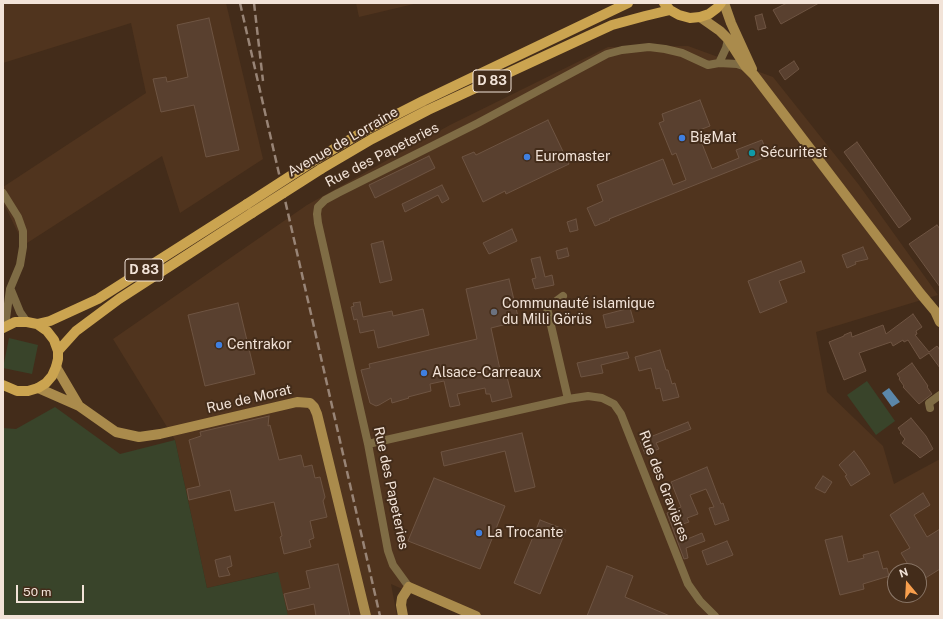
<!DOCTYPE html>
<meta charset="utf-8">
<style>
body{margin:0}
#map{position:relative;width:943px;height:619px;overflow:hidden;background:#432c1a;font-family:"Public Sans",sans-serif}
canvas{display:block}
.frame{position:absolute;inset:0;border:4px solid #f2e3d8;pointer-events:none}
.north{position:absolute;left:887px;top:563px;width:40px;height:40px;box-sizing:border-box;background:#432c1a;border:1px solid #897566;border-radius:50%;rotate:342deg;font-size:11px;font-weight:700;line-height:16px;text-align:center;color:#f2e3d8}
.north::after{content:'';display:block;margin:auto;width:14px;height:18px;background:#f99f4d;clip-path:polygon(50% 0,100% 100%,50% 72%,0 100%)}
.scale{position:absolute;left:16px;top:585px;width:68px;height:18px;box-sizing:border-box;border:2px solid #f2e3d8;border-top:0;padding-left:5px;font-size:12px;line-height:14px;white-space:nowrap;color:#f2e3d8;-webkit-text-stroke:3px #432c1a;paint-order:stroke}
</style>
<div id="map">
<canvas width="943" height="619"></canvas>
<div class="frame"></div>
<div class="north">N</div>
<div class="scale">50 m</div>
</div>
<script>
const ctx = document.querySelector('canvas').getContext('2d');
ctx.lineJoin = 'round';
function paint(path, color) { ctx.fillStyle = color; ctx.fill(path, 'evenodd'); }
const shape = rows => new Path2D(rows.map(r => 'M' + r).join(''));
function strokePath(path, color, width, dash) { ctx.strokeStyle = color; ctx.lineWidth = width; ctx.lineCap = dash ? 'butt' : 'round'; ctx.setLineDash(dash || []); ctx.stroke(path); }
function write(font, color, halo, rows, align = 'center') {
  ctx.font = font + ' "Public Sans",sans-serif'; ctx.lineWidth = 4; ctx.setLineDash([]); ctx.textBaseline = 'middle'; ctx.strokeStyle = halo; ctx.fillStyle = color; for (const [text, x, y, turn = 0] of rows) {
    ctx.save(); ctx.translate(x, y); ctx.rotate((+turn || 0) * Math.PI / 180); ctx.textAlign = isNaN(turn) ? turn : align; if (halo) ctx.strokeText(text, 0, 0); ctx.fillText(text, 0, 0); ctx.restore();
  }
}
const built = shape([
 [3,3,226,3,263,159,180,213,162,156,24,245,3,202,3,187,146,93,131,23,3,63],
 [356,3,418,3,359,17],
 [688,46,773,77,859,185,938,295,816,332,827,392,883,446,894,484,940,459,940,616,463,616,391,584,397,616,286,616,276,572,207,588,175,440,113,339,307,205,450,125,608,47],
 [895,571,919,571,919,595,895,595]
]);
const green = shape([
 [9,338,38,345,32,374,3,368],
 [867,381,895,421,876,435,847,395],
 [55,407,120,454,175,440,207,588,278,572,288,616,3,616,3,428,16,429]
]);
const water = shape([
 [889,388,900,402,892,407,882,393]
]);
const building = shape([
 [787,3,819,3,781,24,773,10,787,3],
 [762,14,766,28,758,30,755,16,762,14],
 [209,18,239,150,206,157,194,105,161,112,153,79,166,77,167,82,188,77,177,25,209,18],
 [794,61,799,69,785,80,779,71,794,61],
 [700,100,710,126,697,131,712,169,739,158,736,150,762,140,768,156,609,219,610,220,595,226,587,208,603,201,597,185,663,159,673,185,686,180,676,153,672,155,659,123,664,121,662,114,700,100],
 [548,120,569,164,506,194,505,191,483,202,462,157,474,152,476,155,548,120],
 [857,142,911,219,899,228,844,152,857,142],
 [429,156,435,168,375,198,369,185,429,156],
 [442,185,449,199,442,203,438,195,405,212,402,204,442,185],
 [576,219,578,230,570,232,567,222,576,219],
 [937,225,940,229,940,287,909,244,937,225],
 [512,229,517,241,489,254,483,243,512,229],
 [383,241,392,280,380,283,371,244,383,241],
 [863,247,868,259,855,262,856,264,847,268,842,255,863,247],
 [567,248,569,256,558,259,556,251,567,248],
 [540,257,545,277,552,275,554,285,535,289,532,279,536,278,531,259,540,257],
 [801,261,805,272,779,281,787,302,760,313,748,281,801,261],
 [509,279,519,321,491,328,501,374,506,373,512,397,492,402,490,394,486,394,485,388,457,394,460,405,450,407,444,381,430,384,431,391,408,397,409,398,392,403,391,398,379,405,376,406,370,403,361,370,370,368,369,364,477,339,466,289,509,279],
 [360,302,363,317,392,311,393,316,423,309,429,335,378,348,374,330,360,333,357,319,354,320,351,307,354,306,353,303,360,302],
 [238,303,255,374,205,386,188,315,238,303],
 [630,308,634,322,606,328,603,315,630,308],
 [913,314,922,327,916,331,917,334,915,335,929,352,937,346,940,350,940,368,929,353,920,359,908,340,904,342,903,340,893,346,891,342,859,353,866,371,844,380,829,342,844,336,844,335,851,332,852,337,883,325,886,334,913,314],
 [660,350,666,370,668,370,672,384,675,383,679,397,663,401,660,388,656,389,651,368,639,371,635,357,660,350],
 [627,352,629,358,601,365,603,373,581,377,577,363,627,352],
 [912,363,928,386,927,387,932,394,919,404,903,387,904,386,899,379,900,378,897,374,912,363],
 [269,416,268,426,270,425,279,460,301,455,304,467,312,465,315,478,320,477,325,497,323,501,327,517,310,521,314,538,309,540,311,547,284,554,280,537,282,536,274,502,235,511,230,490,189,500,187,489,200,486,189,440,201,436,200,432,269,416],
 [911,418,926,436,933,449,920,458,916,454,902,443,905,439,900,433,901,432,898,428,911,418],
 [688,422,691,429,656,443,659,449,645,454,640,441,688,422],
 [522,433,535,487,515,492,505,451,444,466,441,452,522,433],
 [854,451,861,460,870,474,851,486,845,476,847,475,839,465,854,451],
 [707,467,721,504,723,503,729,520,715,525,709,508,714,507,706,489,690,495,698,514,687,518,689,522,683,524,685,540,702,533,705,541,686,548,688,558,684,559,667,513,681,507,671,482,707,467],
 [823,476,832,482,825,493,815,488,823,476],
 [434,478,505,506,480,569,408,541,434,478],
 [923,493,930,505,914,515,927,537,940,529,940,569,919,582,919,571,912,571,901,553,910,548,890,515,923,493],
 [540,520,566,530,540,594,514,583,540,520],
 [842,536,848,562,864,558,863,555,878,551,883,569,887,568,889,576,863,584,864,589,840,595,825,540,842,536],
 [727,541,733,555,707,565,702,551,727,541],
 [230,556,232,566,227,568,230,575,219,577,215,560,230,556],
 [338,564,350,616,316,616,314,604,288,610,284,594,310,588,306,571,338,564],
 [607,566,633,576,625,597,670,616,587,616,607,566]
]);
const street = shape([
 [719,63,726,48,728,39],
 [3,193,18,217,23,231,23,247,20,265,10,289,5,326],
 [11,290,20,312,27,322],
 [563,296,547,308,568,399],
 [930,408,929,403,940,395],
 [368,444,568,399,588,396,602,398,614,404,621,414,688,584,700,601,715,616],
 [409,587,393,565,388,551,368,444,318,223,317,214,318,207,325,200,338,193,478,123,607,54,622,50,649,47,665,49,682,53,708,65,719,63,737,64,746,67]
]);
const secondary = shape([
 [724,3,731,23,752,69],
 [700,17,720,31,728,39,746,67,754,75,920,293,935,311,940,322],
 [56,367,79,406],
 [38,388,79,406,116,432,139,437,160,434,297,402,310,403,314,407,317,414,366,616],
 [403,616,401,605,402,598,409,587,476,616]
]);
const primary = shape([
 [664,3,670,10,679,15,690,18,700,17,709,14,717,8,721,3],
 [315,160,366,130,423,101,628,3],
 [321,169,372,139,428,110,588,36,612,25,645,16,670,10],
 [37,324,50,321,98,299,247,204],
 [3,328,15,322,27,322,37,324,47,331,54,340,58,351,58,359,56,367,52,376,46,383,38,388,28,391,17,391,3,385],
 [58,351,76,331,119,299,252,213]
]);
const rail = shape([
 [240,3,380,616],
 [254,3,263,81]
]);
const primaryBridge = shape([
 [247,204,315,160],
 [252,213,321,169]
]);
const markers = [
 [682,138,4,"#3f7fe0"],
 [752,153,4,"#0f9aa8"],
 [527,157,4,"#3f7fe0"],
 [494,312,4,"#6b7280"],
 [219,345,4,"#3f7fe0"],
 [424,373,4,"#3f7fe0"],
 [479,533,4,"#3f7fe0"]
];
const shields = [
 [492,81,38],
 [144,270,38]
];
const shieldNames = [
 ["D 83",492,81],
 ["D 83",144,270]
];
const poiNames = [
 ["BigMat",690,138],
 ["Sécuritest",760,153],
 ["Euromaster",535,157],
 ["Communauté islamique",502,304],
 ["du Milli Görüs",502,320],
 ["Centrakor",227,345],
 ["Alsace-Carreaux",432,373],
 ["La Trocante",487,533]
];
const streetNames = [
 ["Avenue de Lorraine",343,142,-30],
 ["Rue des Papeteries",382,155,-27],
 ["Rue de Morat",249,399,-13],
 ["Rue des Gravières",664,486,69],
 ["Rue des Papeteries",391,488,78]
];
paint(built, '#50341e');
paint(green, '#39442a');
paint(water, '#5b87aa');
paint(building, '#59402f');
strokePath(building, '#6e5442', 1);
strokePath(street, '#7f6c45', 8);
strokePath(secondary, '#aa8b4c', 10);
strokePath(primary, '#cba450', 10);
strokePath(rail, '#988476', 2.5, [8, 4]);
strokePath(primaryBridge, '#cba450', 10);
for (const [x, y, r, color] of markers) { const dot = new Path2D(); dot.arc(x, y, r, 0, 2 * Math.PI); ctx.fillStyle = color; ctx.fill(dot); strokePath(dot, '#432c1a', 1.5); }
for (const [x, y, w] of shields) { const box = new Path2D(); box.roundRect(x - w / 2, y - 11, w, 22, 3); ctx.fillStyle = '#432c1a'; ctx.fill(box); strokePath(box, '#f2e3d8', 1); }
write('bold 13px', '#f2e3d8', null, shieldNames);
write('14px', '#f2e3d8', '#432c1a', poiNames, 'left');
write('14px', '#f2e3d8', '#432c1a', streetNames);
</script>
